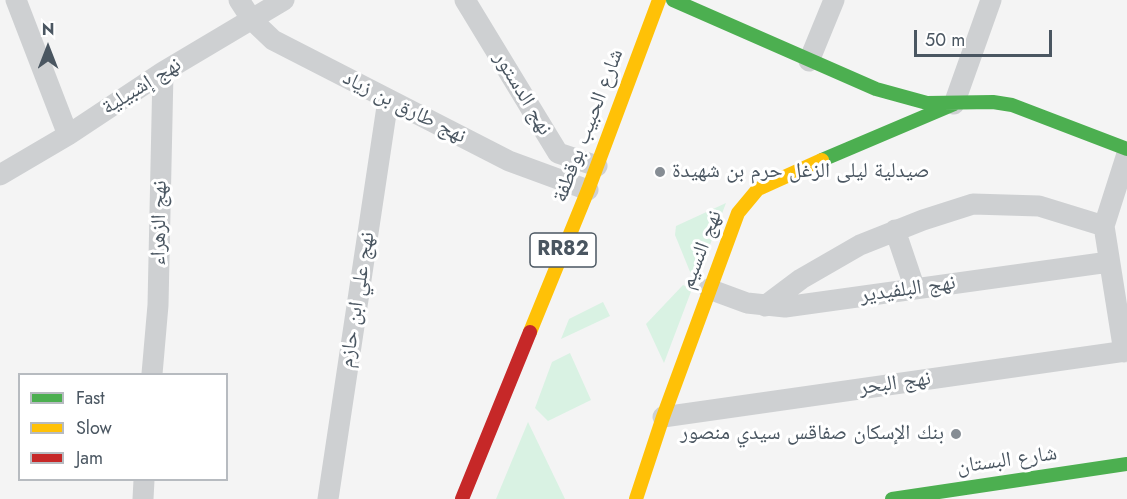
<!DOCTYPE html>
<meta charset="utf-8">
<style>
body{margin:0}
#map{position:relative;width:1127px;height:499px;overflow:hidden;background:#f4f4f4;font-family:Jost,sans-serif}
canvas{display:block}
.legend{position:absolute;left:18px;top:373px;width:210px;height:108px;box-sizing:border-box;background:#fff;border:2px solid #b7bbc0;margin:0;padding:8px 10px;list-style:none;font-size:18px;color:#4a5661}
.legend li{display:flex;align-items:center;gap:12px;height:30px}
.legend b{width:30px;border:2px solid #b7bbc0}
.north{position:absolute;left:18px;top:18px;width:60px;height:60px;-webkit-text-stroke:4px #fff;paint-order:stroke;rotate:0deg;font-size:16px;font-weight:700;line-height:24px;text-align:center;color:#4a5661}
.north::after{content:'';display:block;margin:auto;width:21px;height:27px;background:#4a5661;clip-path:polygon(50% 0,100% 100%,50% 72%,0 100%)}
.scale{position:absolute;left:914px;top:30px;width:138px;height:27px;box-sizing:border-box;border:3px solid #4a5661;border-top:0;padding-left:8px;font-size:18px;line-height:21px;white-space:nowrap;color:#4a5661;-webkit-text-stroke:4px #fff;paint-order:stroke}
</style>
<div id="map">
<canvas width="1127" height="499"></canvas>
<ul class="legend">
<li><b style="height:8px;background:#4caf50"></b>Fast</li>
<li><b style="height:8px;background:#ffc107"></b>Slow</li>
<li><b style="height:8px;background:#c62828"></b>Jam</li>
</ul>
<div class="north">N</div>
<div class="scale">50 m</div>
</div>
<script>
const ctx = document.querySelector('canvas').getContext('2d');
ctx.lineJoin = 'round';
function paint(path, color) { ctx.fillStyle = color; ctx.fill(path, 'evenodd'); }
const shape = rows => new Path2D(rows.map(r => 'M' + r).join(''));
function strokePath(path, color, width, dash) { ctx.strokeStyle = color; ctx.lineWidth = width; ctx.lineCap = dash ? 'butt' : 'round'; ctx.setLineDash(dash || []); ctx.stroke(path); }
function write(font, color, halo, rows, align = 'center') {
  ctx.font = font + ' Jost,"Noto Naskh Arabic",sans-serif'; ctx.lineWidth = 6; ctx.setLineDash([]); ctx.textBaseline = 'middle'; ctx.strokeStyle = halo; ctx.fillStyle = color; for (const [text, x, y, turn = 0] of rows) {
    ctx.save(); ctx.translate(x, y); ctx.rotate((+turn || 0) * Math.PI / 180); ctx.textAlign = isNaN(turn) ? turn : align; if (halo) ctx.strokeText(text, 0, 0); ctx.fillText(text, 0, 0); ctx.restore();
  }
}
const green = shape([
 [726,203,695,284,675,235,676,226],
 [683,285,692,289,664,363,646,324],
 [603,302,610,316,561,339,569,319],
 [570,353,591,400,548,421,535,408,552,362],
 [528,422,565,499,496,499]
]);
const street = shape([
 [16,0,68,135],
 [239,0,252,20,273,40,509,161,588,190],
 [465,0,558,153,597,166],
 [809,61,834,0],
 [954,104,991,0],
 [0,175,68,135,163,72,284,0],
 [895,230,915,289],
 [709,289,747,303,785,307,1109,262],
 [765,306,801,279,860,245,923,220,973,204,1039,206,1104,226],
 [1124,352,1104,226,1127,154],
 [152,374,158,305,163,72],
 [663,417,1127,351],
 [143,499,144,480],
 [328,499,388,100]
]);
const fast = shape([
 [673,0,876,89,927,103,993,102,1012,105,1127,149],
 [822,160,954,104],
 [892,499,1127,464]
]);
const slow = shape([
 [530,332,588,190,659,0],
 [636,499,663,417,738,213,758,189,822,160]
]);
const jam = shape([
 [462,499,530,332]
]);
const markers = [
 [660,172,6,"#868d94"],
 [956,434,6,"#868d94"]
];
const shields = [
 [563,250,66]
];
const shieldNames = [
 ["RR82",563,250]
];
const streetNames = [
 ["نهج إشبيلية",142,87,-32],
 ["نهج الدستور",522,94,59],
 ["نهج طارق بن زياد",404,108,27],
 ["شارع الحبيب بوقطفة",589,126,-69],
 ["نهج الزهراء",160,223,-89],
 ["نهج النسيم",702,250,-69],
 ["نهج البلفيدير",908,290,-8],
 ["نهج علي ابن حازم",358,300,-81],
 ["نهج البحر",895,384,-8],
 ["شارع البستان",1007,461,-8]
];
const poiNames = [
 ["صيدلية ليلى الزغل حرم بن شهيدة",672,172],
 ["بنك الإسكان صفاقس سيدي منصور",944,434,"right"]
];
paint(green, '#d9f2e3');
strokePath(street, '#ced0d2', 21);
strokePath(fast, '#4caf50', 14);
strokePath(slow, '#ffc107', 14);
strokePath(jam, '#c62828', 14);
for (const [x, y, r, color] of markers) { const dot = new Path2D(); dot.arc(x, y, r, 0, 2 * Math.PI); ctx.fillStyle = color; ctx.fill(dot); strokePath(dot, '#fff', 2); }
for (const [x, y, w] of shields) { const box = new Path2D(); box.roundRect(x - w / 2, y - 17, w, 34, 4.5); ctx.fillStyle = '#fff'; ctx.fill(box); strokePath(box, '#4a5661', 1.5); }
write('bold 20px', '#4a5661', null, shieldNames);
write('21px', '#4a5661', '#fff', streetNames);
write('21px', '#4a5661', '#fff', poiNames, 'left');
</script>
